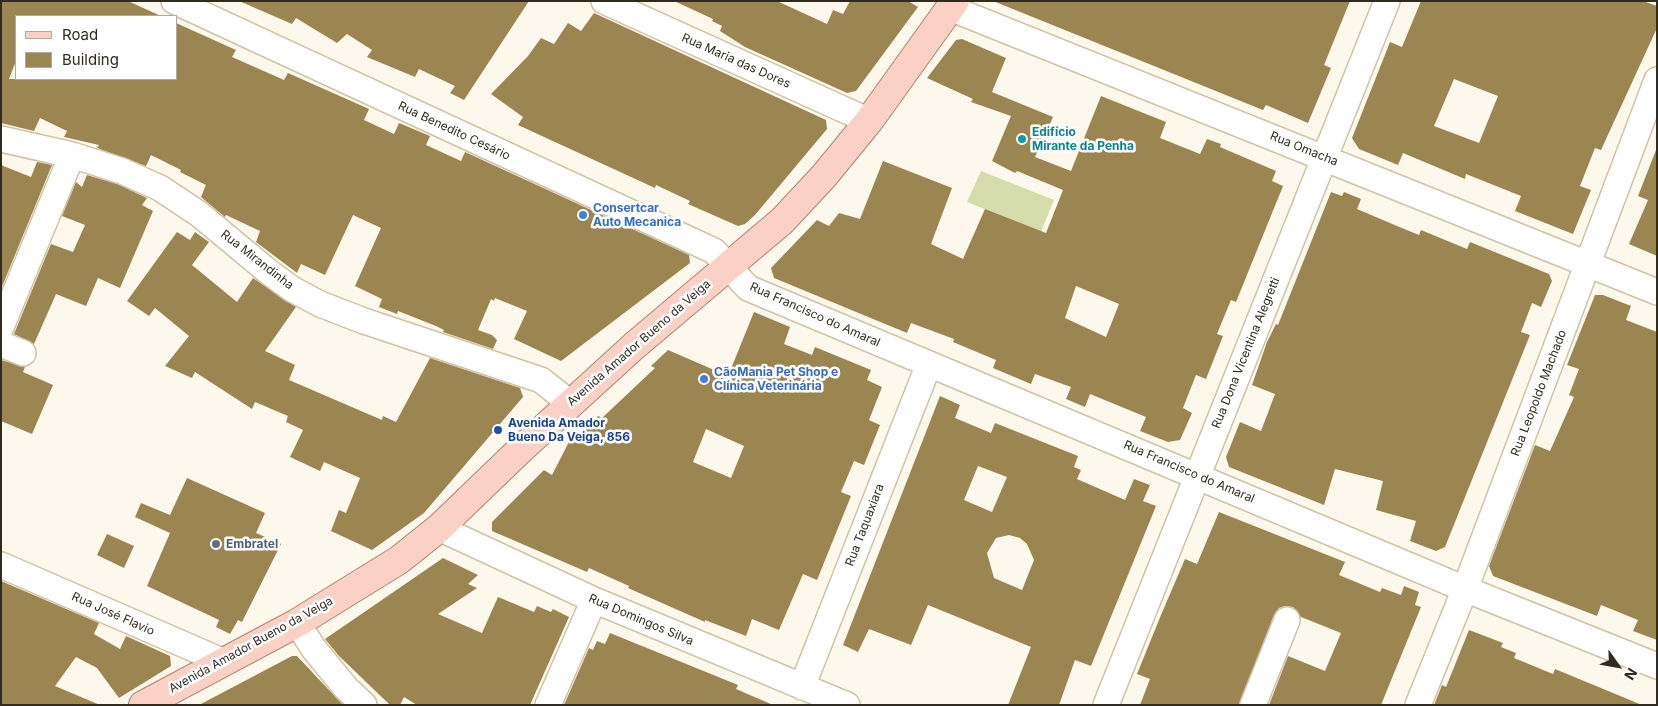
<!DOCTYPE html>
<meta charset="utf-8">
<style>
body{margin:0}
#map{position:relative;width:1658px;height:706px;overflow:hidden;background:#fdf8ec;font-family:Inter,sans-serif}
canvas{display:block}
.frame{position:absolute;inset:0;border:2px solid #302b1f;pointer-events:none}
.legend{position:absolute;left:15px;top:15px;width:162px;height:65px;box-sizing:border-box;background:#fff;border:1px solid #acaaa5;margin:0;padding:6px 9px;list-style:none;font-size:15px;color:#302b1f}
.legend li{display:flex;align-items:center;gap:10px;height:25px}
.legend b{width:25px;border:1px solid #acaaa5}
.north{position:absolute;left:1593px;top:641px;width:50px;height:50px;-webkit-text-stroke:4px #fff;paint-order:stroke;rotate:122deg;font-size:14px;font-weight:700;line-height:20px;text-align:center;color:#302b1f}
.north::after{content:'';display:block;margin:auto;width:18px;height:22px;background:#302b1f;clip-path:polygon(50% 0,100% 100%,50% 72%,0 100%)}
</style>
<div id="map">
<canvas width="1658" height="706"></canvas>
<div class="frame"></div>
<ul class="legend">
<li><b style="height:6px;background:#fad1c4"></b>Road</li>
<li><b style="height:14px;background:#9b8551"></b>Building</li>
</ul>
<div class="north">N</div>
</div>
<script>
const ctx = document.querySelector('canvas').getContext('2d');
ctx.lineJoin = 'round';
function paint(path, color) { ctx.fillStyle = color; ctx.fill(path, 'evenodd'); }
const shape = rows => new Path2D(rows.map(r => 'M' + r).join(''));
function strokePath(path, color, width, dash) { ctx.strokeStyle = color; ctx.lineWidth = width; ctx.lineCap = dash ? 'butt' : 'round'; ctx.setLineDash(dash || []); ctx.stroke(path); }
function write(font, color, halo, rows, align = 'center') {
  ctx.font = font + ' Inter,sans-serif'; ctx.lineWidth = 5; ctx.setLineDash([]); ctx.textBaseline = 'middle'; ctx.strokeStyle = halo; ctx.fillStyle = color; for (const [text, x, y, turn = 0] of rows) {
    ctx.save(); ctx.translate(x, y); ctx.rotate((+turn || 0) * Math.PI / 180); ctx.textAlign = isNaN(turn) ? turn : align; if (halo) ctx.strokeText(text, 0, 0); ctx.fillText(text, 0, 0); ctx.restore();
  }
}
const green = shape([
 [981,171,1054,200,1041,232,967,202]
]);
const building = shape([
 [1,1,128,1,161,16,16,16,16,61,9,79,176,79,176,23,236,50,232,57,284,80,288,73,369,109,364,120,394,134,399,123,430,136,426,145,461,161,465,152,689,255,690,263,561,361,514,339,527,311,495,298,494,301,491,299,478,330,492,335,497,340,493,349,443,332,444,330,436,326,398,311,397,314,379,307,382,299,355,286,381,228,353,215,325,275,301,264,297,273,256,242,260,231,226,215,225,217,201,197,206,185,180,172,181,170,151,155,146,166,97,148,99,145,64,137,67,131,40,118,34,131,1,123],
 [239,1,529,1,464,100,450,93,455,86,419,69,415,77,367,57,372,50,347,34,337,43,296,18,292,24],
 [674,1,777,1,827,24,833,10,843,14,850,1,908,1,918,7,856,91,847,93,745,47,720,31,722,26,712,21,713,19],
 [993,1,1350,1,1324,65,1331,68,1308,123,1266,105,1263,110,1253,106],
 [1421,1,1643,1,1657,6,1657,28,1601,150,1595,148,1580,186,1591,190,1573,234,1515,211,1521,196,1466,174,1465,179,1403,153,1398,165,1359,149,1352,138,1390,42,1402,47],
 [1454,79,1498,96,1479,143,1434,126],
 [594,13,826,120,827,129,755,215,745,224,738,226,688,204,690,201,656,185,655,188,518,125,523,117,491,94,528,56,541,38,554,44,568,23,581,31],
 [962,39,1006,58,992,92,1053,117,1035,157,1071,171,1101,96,1166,122,1160,138,1200,154,1207,139,1221,144,1220,147,1276,171,1272,181,1283,186,1236,302,1231,300,1217,334,1223,336,1206,379,1196,375,1183,408,1192,413,1180,440,1168,442,1140,431,1146,417,1090,394,1085,407,1066,399,1071,387,1035,374,1031,384,993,368,996,360,953,342,954,339,911,323,907,333,774,278,771,268,817,220,829,226,839,213,860,219,883,161,952,188,931,244,963,259,985,209,1046,233,1063,190,1017,171,1015,173,992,161,1011,116,971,102,973,99,927,78,956,40],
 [1076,286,1119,304,1106,337,1065,318],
 [1656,150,1657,150,1657,256,1629,244,1648,200,1638,196],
 [37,162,52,165,1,289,1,165,31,177],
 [87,175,117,184,147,198,142,205,153,211,120,288,98,278,86,306,56,294,34,344,14,334,51,244,73,252,85,225,62,216,76,182,82,187],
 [1331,192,1342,196,1344,192,1361,199,1357,209,1397,226,1419,235,1421,230,1467,249,1470,242,1549,274,1552,281,1541,307,1532,303,1521,332,1530,335,1445,547,1436,551,1410,541,1416,521,1376,510,1383,481,1335,469,1324,505,1229,467,1226,457,1240,422,1261,431,1275,394,1252,385,1267,342,1276,324,1278,325],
 [177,232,190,240,195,232,209,242,192,265,237,302,253,278,296,307,265,351,295,365,289,380,382,420,383,416,396,422,430,358,520,388,523,397,424,513,372,550,331,531,339,510,346,513,360,478,324,462,320,471,290,457,303,430,286,422,288,416,255,402,252,409,195,372,192,378,165,366,189,336,155,308,149,316,127,301],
 [1595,295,1603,295,1631,306,1626,320,1657,332,1657,640,1633,631,1638,620,1601,605,1597,616,1493,576,1489,566,1535,445,1550,451,1574,397,1569,395,1579,369,1567,365],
 [754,312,790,327,784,344,812,355,815,347,871,370,867,380,882,387,869,420,880,425,864,465,854,461,841,492,851,496,817,580,803,574,779,630,752,619,746,636,705,620,705,622,628,588,629,586,589,568,587,572,492,531,492,522,544,470,552,475,571,438,579,441,583,431,598,416,602,418,655,368,651,366,668,350,728,376],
 [706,429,744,446,731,478,693,462],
 [1,360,25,367,23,372,53,385,32,434,1,421],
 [940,396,960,405,955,418,991,433,995,423,1078,456,1074,467,1081,470,1077,479,1125,500,1134,479,1150,485,1143,501,1156,506,1091,666,1075,660,1059,705,1008,705,1031,647,928,605,911,645,869,629,858,652,843,645],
 [978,466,1007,477,992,512,964,500],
 [1009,535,1020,538,1027,544,1034,560,1022,590,994,578,987,553,996,538],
 [187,478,265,513,256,533,281,544,242,622,238,620,230,634,216,627,219,620,147,586,170,533,135,517,141,503,170,515],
 [1219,512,1345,562,1339,575,1380,592,1382,588,1401,595,1404,586,1419,592,1415,605,1421,607,1381,705,1269,705,1288,656,1325,671,1341,633,1301,617,1293,607,1285,606,1279,608,1274,615,1239,705,1140,705,1150,679,1137,674,1161,615,1185,559,1197,564],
 [107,534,134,546,124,568,97,555],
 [443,558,478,575,468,584,477,588,438,614,482,633,498,597,534,612,537,606,551,612,553,609,569,617,530,705,417,705,404,697,400,705,390,705,339,656,325,639],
 [1,581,99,623,94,634,120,649,126,636,170,656,171,666,119,698,97,668,76,657,55,686,100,705,1,705],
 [1469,630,1503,643,1501,647,1516,653,1514,658,1553,674,1555,669,1642,705,1434,705,1442,685,1446,687],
 [610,633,738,685,736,689,773,705,564,705,589,648,593,650,597,641,605,644],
 [292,656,297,656,343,705,199,705]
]);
const minor = shape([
 [174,1,714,251,748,288,1465,589,1657,666],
 [604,1,869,121],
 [950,8,1657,292],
 [1,139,72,155,122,171,160,188,199,214,270,273,292,289,320,304,364,321,541,380,570,403],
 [1,327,72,155],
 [1,344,23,353],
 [439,528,594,600,847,705],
 [1,565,224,662],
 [297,623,314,649,346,688,364,705],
 [802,687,929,364],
 [548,705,594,600],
 [1106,705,1387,1],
 [1253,705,1287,620],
 [1418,705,1465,589,1657,80]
]);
const major = shape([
 [143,705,297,623,399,560,439,528,519,451,634,346,782,221,824,176,869,121,955,1]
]);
const markers = [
 [1022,139,5,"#0f9aa8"],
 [583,215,5,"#3f7fe0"],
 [704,379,5,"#3f7fe0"],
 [498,430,5,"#1a4fb4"],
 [216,544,5,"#5c6f8a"]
];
const streetNames = [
 ["Rua Maria das Dores",736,61,24],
 ["Rua Benedito Cesário",454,131,25],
 ["Rua Omacha",1304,149,22],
 ["Rua Mirandinha",257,260,38],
 ["Rua Francisco do Amaral",815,315,24],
 ["Avenida Amador Bueno da Veiga",639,343,-41],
 ["Rua Dona Vicentina Alegretti",1246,353,-68],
 ["Rua Leopoldo Machado",1539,393,-69],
 ["Rua Francisco do Amaral",1189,472,23],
 ["Rua Taquaxiara",865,525,-69],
 ["Rua José Flavio",113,614,24],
 ["Rua Domingos Silva",641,620,23],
 ["Avenida Amador Bueno da Veiga",251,645,-29]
];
const cultureNames = [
 ["Edifício",1032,132],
 ["Mirante da Penha",1032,146]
];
const shopNames = [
 ["Consertcar",593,208],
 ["Auto Mecanica",593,222],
 ["CãoMania Pet Shop e",714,372],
 ["Clínica Veterinária",714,386]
];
const transitNames = [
 ["Avenida Amador",508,423],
 ["Bueno Da Veiga, 856",508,437]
];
const serviceNames = [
 ["Embratel",226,544]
];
paint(green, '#d5ddac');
paint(building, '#9b8551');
strokePath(minor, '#d0c3a5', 28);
strokePath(major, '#b18370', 30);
strokePath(minor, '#fff', 25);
strokePath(major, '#fad1c4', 28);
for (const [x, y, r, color] of markers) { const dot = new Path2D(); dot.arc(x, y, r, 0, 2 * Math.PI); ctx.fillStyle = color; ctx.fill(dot); strokePath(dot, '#fff', 2); }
write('12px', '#302b1f', '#fff', streetNames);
write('bold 12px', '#0d838f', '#fff', cultureNames, 'left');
write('bold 12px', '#366cbe', '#fff', shopNames, 'left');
write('bold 12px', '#164399', '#fff', transitNames, 'left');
write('bold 12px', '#4e5e75', '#fff', serviceNames, 'left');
</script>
